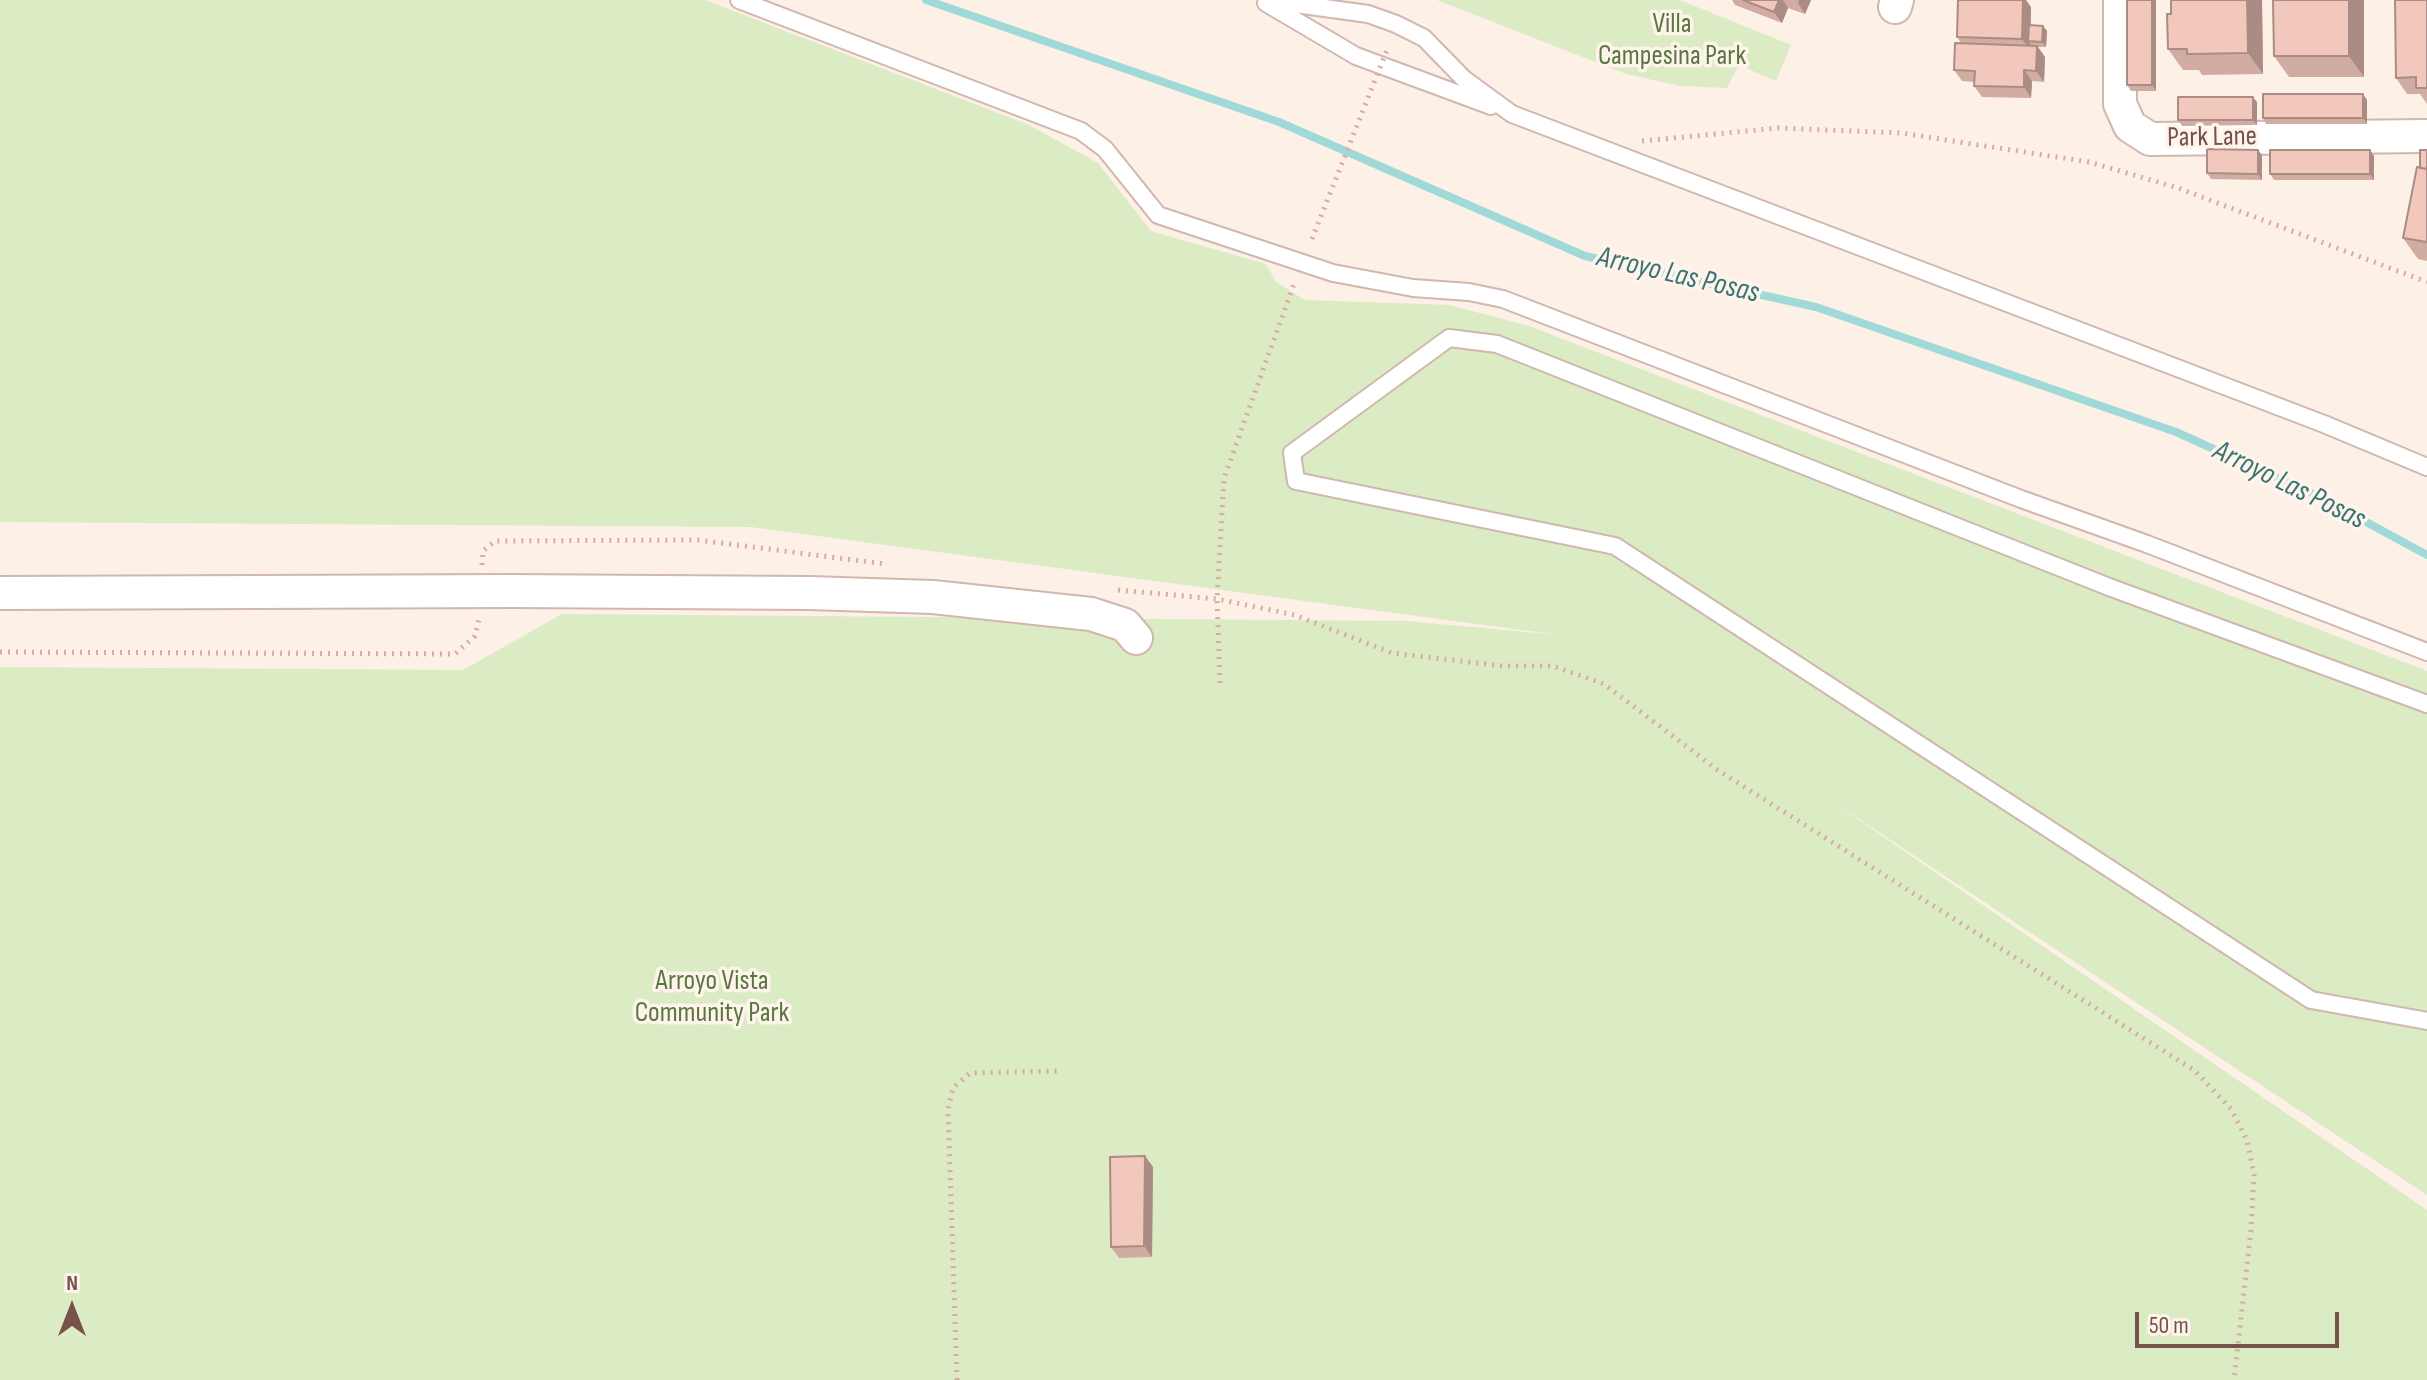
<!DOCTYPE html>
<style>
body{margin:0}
#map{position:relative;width:2427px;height:1380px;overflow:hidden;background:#fdf0e6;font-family:"Sofia Sans Condensed",sans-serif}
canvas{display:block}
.north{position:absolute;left:32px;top:1268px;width:80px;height:80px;-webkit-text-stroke:6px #fff4ec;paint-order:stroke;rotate:0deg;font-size:22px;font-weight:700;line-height:32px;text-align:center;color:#77524a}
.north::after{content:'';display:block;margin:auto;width:28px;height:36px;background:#77524a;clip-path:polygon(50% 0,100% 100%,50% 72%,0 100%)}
.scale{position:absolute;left:2135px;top:1312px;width:204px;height:36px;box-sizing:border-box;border:4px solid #77524a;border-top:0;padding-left:10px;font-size:24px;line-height:28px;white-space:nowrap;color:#77524a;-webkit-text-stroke:6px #fff4ec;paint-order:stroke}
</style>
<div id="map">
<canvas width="2427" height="1380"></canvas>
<div class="north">N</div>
<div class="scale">50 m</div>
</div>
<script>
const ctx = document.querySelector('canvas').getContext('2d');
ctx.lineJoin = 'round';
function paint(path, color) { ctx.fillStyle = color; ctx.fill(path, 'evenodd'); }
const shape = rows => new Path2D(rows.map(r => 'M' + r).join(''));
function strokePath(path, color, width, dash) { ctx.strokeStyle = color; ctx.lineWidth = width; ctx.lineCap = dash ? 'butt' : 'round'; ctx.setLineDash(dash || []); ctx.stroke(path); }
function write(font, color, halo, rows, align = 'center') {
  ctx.font = font + ' "Sofia Sans Condensed",sans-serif'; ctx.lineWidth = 7; ctx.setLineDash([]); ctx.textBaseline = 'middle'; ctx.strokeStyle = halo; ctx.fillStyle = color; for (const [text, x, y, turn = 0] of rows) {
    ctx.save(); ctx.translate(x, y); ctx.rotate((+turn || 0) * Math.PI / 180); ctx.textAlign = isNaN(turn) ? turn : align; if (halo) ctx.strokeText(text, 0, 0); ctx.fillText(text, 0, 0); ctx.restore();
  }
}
const green = shape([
 [0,0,705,0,1029,125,1098,163,1151,231,1266,264,1276,282,1305,300,1449,305,1529,326,2427,671,2427,1195,1821,794,2427,1210,2427,1380,0,1380,0,667,463,670,562,614,1407,621,1559,635,751,527,0,522],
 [1437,0,1680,0,1791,45,1776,81,1739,65,1727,88,1680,86,1626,74]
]);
const stream = shape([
 [926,0,1279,122,1585,256,1816,307,2176,432,2322,498,2427,555]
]);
const path = shape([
 [1642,141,1778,128,1901,133,2089,162,2178,188,2427,282],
 [482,565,483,551,495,541,698,540,885,564],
 [1118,590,1217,599,1295,615,1392,653,1503,666,1553,666,1604,684,1719,771,2194,1070,2231,1109,2247,1140,2254,1175,2251,1230,2234,1380],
 [0,652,455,654,475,636,479,619],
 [1220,683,1217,599,1224,478,1295,281],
 [957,1380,948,1109,953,1088,970,1073,1059,1071]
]);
const service = shape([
 [739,0,1081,131,1105,149,1158,215,1333,273,1413,288,1469,292,1503,299,2021,499,2147,544,2427,652],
 [1267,0,1368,14,1396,24,1424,38,1464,79,1512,114,2324,424,2427,467],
 [1266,3,1356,56,1491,106],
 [2427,704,2109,587,1497,344,1449,338,1292,453,1296,481,1615,546,2311,1000,2427,1021]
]);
const minor = shape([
 [2120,0,2120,104,2130,126,2150,139,2427,136],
 [1895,7,1897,0],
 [0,593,511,591,809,593,933,597,1091,614,1125,625,1136,638]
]);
const pathBridge = shape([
 [1312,239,1387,50]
]);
const wall = shape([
 [1732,0,1811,0,1805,14,1788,8,1782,23,1735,5],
 [2127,0,2156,0,2156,91,2131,91,2127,85],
 [2171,0,2262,0,2263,74,2202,75,2199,70,2183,70,2168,49],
 [2364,0,2364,77,2289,77,2274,56],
 [2427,0,2427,104,2420,94,2407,94,2396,78],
 [2031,7,2031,25,2043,26,2047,31,2046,47,2038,47,2045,57,2044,82,2032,81,2031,98,1982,97,1974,86,1974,82,1962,81,1954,70,1961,43,1957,37],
 [2367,100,2367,124,2266,124,2263,118],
 [2257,102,2257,125,2182,126,2178,120],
 [2427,150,2427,261,2418,259,2403,238,2420,168],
 [2262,155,2262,180,2211,179,2207,173],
 [2374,156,2374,180,2274,180,2270,174],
 [1145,1156,1153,1167,1152,1257,1119,1258,1111,1247]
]);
const shadedWall = shape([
 [1779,0,1783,0,1788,8,1782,23,1774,12],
 [1799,0,1811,0,1805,14,1798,3],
 [2023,0,2026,0,2031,7,2030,41,2028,41,2030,43,2030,50,2022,39],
 [2152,0,2156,0,2156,91,2152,85],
 [2247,0,2262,0,2263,74,2248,53],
 [2349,0,2364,0,2364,77,2349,56],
 [2043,26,2047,31,2046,47,2042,42],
 [2037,46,2045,57,2044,82,2036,71],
 [2024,70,2032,81,2031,98,2024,87],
 [2363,94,2367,100,2367,124,2363,118],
 [2253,97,2257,102,2257,125,2253,120],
 [2258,150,2262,155,2262,180,2258,174],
 [2370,150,2374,156,2374,180,2370,174],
 [1145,1156,1153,1167,1152,1257,1144,1246]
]);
const building = shape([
 [1743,0,1779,0,1774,12,1743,0],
 [1958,0,2023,0,2022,39,1957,37,1958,0],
 [2127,0,2152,0,2152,85,2127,85,2127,0],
 [2171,0,2247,0,2248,53,2187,54,2187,49,2168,49,2167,14,2171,14,2171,0],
 [2273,0,2349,0,2349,56,2274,56,2273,0],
 [2395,0,2427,0,2427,88,2416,88,2416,77,2396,78,2395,0],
 [2029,25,2043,26,2042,42,2028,41,2029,25],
 [1955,43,2037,46,2036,71,2024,70,2024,87,1974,86,1975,71,1954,70,1955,43],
 [2263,94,2363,94,2363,118,2263,118,2263,94],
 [2178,97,2253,97,2253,120,2178,120,2178,97],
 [2207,149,2258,150,2258,174,2207,173,2207,149],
 [2270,150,2370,150,2370,174,2270,174,2270,150],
 [2420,150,2427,150,2427,169,2420,168,2420,150],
 [2417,167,2427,169,2427,242,2403,238,2417,167],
 [1145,1156,1144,1246,1111,1247,1110,1157,1145,1156]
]);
const parkNames = [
 ["Villa",1672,25],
 ["Campesina Park",1672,57],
 ["Arroyo Vista",712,982],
 ["Community Park",712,1014]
];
const streetNames = [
 ["Park Lane",2212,138,-1]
];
const waterNames = [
 ["Arroyo Las Posas",1678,276,13],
 ["Arroyo Las Posas",2289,486,26]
];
paint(green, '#dbebc3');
strokePath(stream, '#9fd9d8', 8);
strokePath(service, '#d1b7ae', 20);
strokePath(minor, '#d1b7ae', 36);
strokePath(path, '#d8ab9f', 5, [2, 6]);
strokePath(service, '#fff', 16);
strokePath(minor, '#fff', 32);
strokePath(pathBridge, '#d8ab9f', 5, [2, 6]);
paint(wall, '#d1aca2');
paint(shadedWall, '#aa8c84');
paint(building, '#f3c8bc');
strokePath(building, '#aa8c84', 2);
write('28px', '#59773f', '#fff4ec', parkNames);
write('28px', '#77524a', '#fff4ec', streetNames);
write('italic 30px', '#3a7574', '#fff4ec', waterNames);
</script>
